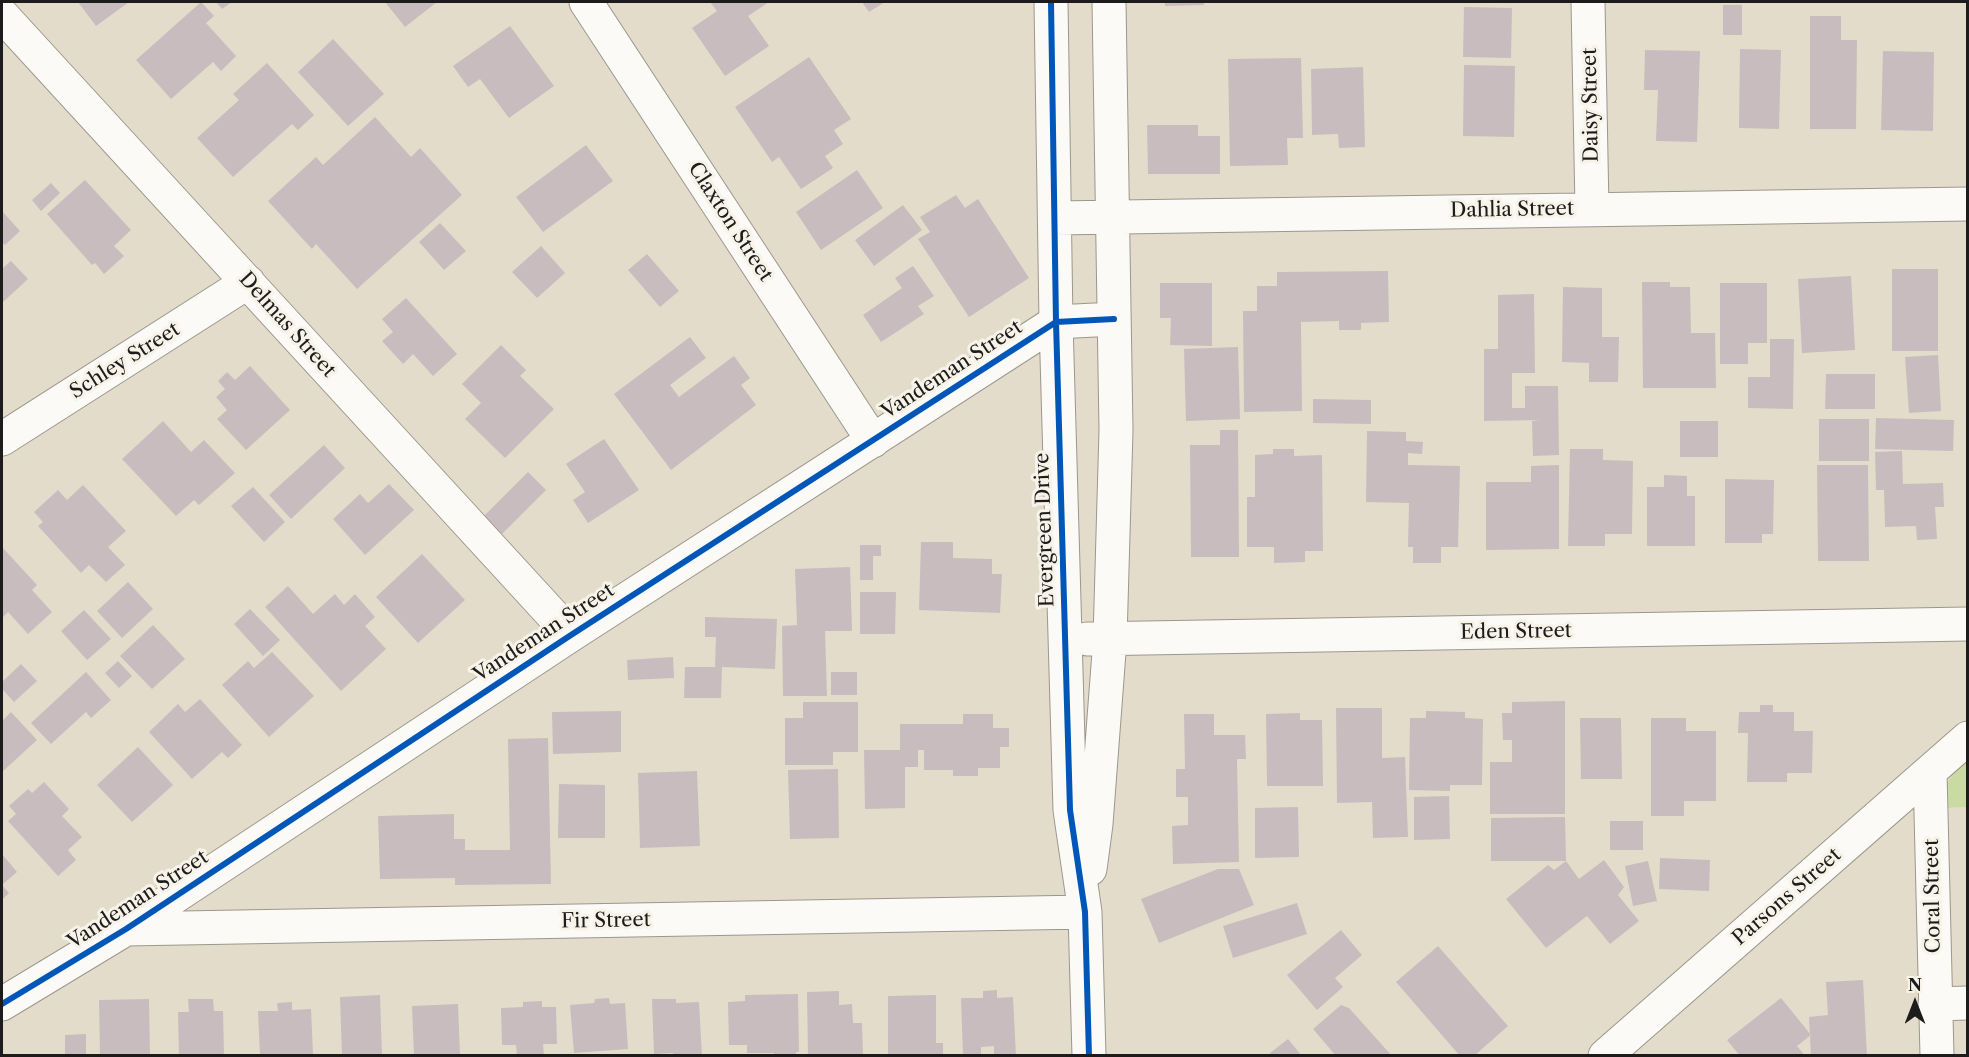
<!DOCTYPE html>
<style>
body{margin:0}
#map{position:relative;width:1969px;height:1057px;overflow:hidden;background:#e4dcca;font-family:"Libre Caslon Text",serif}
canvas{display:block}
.frame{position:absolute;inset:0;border:3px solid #1c1c1c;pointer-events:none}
.north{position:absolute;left:1885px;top:973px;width:60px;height:60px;-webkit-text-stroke:4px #f7f3e8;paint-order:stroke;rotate:0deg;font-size:16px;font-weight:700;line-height:24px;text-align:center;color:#1c1c1c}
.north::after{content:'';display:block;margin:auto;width:21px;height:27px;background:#1c1c1c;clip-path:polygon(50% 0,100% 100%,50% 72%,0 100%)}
</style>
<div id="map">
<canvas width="1969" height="1057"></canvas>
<div class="frame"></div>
<div class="north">N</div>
</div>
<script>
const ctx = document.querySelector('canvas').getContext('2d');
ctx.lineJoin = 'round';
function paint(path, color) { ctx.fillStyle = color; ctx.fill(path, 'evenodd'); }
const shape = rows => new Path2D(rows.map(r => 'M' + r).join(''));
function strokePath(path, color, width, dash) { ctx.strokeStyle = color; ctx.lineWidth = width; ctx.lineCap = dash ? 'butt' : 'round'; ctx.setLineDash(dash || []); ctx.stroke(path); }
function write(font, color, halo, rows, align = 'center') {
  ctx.font = font + ' "Libre Caslon Text",serif'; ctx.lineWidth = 6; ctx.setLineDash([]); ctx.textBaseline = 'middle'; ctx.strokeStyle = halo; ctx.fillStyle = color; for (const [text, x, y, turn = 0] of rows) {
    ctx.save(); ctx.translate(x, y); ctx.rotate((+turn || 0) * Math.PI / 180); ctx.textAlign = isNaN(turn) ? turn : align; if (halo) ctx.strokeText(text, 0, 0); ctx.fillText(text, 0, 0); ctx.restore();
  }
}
const green = shape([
 [1967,760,1967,807,1939,808,1939,796,1953,774]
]);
const building = shape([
 [78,2,129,2,96,26],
 [201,2,214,16,206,23,236,56,221,71,213,62,171,99,136,60],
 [216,2,232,2,222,9],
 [385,2,437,2,405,27],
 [710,2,769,2,748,16,769,46,725,76,692,28,717,11],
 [862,2,885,2,869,12],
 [1165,2,1204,2,1204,5,1165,6],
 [1723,5,1742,5,1742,35,1723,35],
 [1464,7,1512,8,1511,58,1463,57],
 [1810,16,1841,16,1841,40,1857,40,1856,129,1810,129],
 [510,26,554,86,509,118,480,79,468,87,453,66],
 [333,39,384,94,348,126,298,72],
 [1740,49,1781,50,1779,129,1739,128],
 [1645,50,1700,51,1697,142,1656,141,1658,90,1644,90],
 [1883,51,1934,52,1933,131,1881,130],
 [809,57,851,119,834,130,843,144,825,156,833,168,801,189,779,157,772,162,735,107],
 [1301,58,1303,138,1287,138,1288,165,1230,166,1228,59],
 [267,63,314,115,298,130,292,124,233,177,197,138,239,100,233,94],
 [1464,65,1515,66,1514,137,1463,136],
 [1363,67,1365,147,1339,148,1338,134,1312,135,1311,69],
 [375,117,411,157,420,148,462,195,357,289,316,244,312,249,268,201,316,157,323,165],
 [1147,125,1198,125,1198,136,1220,136,1220,174,1148,174],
 [586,145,613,181,543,232,516,197],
 [857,170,883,208,821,250,796,212],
 [85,180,131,230,114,246,124,256,104,274,95,263,92,265,47,214],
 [51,183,60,193,41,211,32,200],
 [956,195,965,208,978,199,1029,278,969,317,918,239,930,232,920,217],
 [903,205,922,230,874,266,855,240],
 [2,211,20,231,5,245,2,242],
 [440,223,466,251,444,270,419,242],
 [541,246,565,273,537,298,512,272],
 [647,254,679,291,660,307,628,270],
 [11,261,28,279,2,303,2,266,3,268],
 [913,266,934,296,918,306,924,314,881,342,863,315,902,288,895,278],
 [1892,269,1938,269,1938,351,1892,351],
 [1388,271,1389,322,1361,323,1361,330,1339,330,1339,321,1301,322,1302,411,1244,412,1243,311,1257,311,1257,286,1277,286,1277,272],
 [1851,276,1855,350,1802,353,1798,279],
 [1642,282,1670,282,1670,287,1690,287,1691,333,1715,333,1716,388,1643,388],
 [1160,283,1212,283,1212,346,1170,345,1171,318,1160,318],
 [1720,283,1767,283,1767,343,1748,343,1748,364,1720,364],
 [1563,287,1602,288,1602,337,1619,337,1618,382,1589,382,1589,363,1562,362],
 [1534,294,1535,373,1512,373,1512,408,1525,408,1525,386,1558,386,1559,455,1533,456,1532,421,1540,420,1484,421,1484,349,1498,349,1498,295],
 [406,298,457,354,433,376,413,354,403,364,382,341,393,332,382,319],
 [690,337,706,358,670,385,679,397,734,356,750,378,741,385,756,405,671,470,614,394],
 [1770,339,1794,339,1793,409,1748,408,1748,377,1770,377],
 [501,345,526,370,520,376,554,409,505,458,465,419,481,403,462,384],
 [1238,347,1240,419,1186,421,1184,349],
 [1938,355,1941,411,1909,413,1905,357],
 [250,366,290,410,246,450,217,419,227,410,216,397,225,389,218,381,227,372,235,380],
 [1826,374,1875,374,1875,409,1825,409],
 [1313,399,1371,400,1371,424,1313,423],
 [1876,418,1954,420,1953,451,1875,449],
 [1819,419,1869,419,1869,461,1819,461],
 [163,421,191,452,204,440,235,473,199,505,194,500,176,516,122,459],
 [1680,421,1718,421,1718,457,1680,457],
 [1220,430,1238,430,1239,557,1191,557,1190,445,1220,445],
 [1367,431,1406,432,1406,441,1423,442,1422,454,1408,453,1408,465,1460,466,1458,547,1441,547,1441,563,1413,563,1413,547,1408,547,1409,503,1366,502],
 [604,439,639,490,588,523,573,500,585,492,566,464],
 [324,445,345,468,291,519,269,495],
 [1273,449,1294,449,1294,456,1322,455,1323,551,1305,551,1305,562,1274,563,1274,547,1247,547,1247,497,1255,497,1255,455,1273,454],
 [1570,449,1603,449,1603,460,1633,461,1632,534,1605,534,1605,546,1568,546],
 [1902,451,1903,484,1943,483,1944,507,1935,507,1937,539,1917,540,1916,526,1885,527,1884,490,1876,490,1875,452],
 [1559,465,1559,549,1486,550,1486,482,1531,482,1531,466],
 [1817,465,1868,465,1869,561,1818,561],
 [528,472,546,490,502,534,484,516],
 [1664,475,1687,476,1687,496,1695,496,1695,546,1647,546,1647,487,1664,487],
 [1725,479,1774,480,1773,534,1762,534,1762,543,1725,543],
 [389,484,414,510,365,555,333,519,360,494,368,503],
 [83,485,126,531,108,547,125,565,106,582,89,565,81,573,38,526,43,522,34,512,58,490,67,500],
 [253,487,285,522,264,542,231,506],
 [921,542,953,542,953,558,992,559,992,574,1002,574,1000,613,919,610],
 [860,545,881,545,881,556,873,556,873,580,860,580],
 [2,547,37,585,32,590,52,612,28,634,8,612,2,618],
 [422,554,465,600,418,643,376,597],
 [850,567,852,631,825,631,827,696,783,696,782,626,797,625,795,569],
 [128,582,153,609,122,638,97,611],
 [288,586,313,614,335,594,344,605,355,594,375,617,365,626,386,649,341,691,265,607],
 [860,592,896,592,895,634,860,634],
 [250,609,280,640,263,656,234,624],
 [84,610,111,639,87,660,61,631],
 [705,617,777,619,775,669,722,667,721,698,684,698,685,667,715,667,716,637,705,637],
 [153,625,185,659,152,689,120,656],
 [272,652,314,696,269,737,222,685,248,661,254,668],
 [673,657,674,678,628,680,627,660],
 [118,661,132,676,119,688,105,673],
 [21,664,37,681,14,702,2,689,2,682],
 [86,672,111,700,91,718,86,712,51,744,31,723],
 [831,672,857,672,857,695,831,695],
 [200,699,242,745,228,758,222,752,192,779,149,732,178,704,185,712],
 [1565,701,1565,814,1490,814,1490,762,1512,762,1512,740,1503,740,1502,713,1512,713,1512,702],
 [803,702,858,702,858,752,833,752,833,765,785,765,785,718,803,718],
 [1760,705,1773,705,1773,712,1794,712,1794,731,1813,731,1812,773,1787,773,1787,782,1747,782,1748,733,1738,733,1739,712,1760,712],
 [1336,708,1382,708,1382,758,1405,757,1408,837,1373,838,1372,802,1337,803],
 [621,711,621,752,553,754,552,712],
 [1426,711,1465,712,1465,718,1483,719,1482,785,1450,785,1450,791,1409,790,1410,718,1426,718],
 [11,712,37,740,2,772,2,721],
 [1300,713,1300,720,1322,720,1323,786,1267,786,1266,714],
 [963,714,993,714,993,728,1009,728,1009,747,1000,747,1000,768,978,768,978,776,953,776,953,770,924,770,924,750,918,750,918,767,905,767,905,808,865,809,864,750,900,750,900,724,963,724],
 [1184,714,1214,714,1214,735,1245,735,1246,759,1237,759,1239,862,1173,864,1172,826,1188,825,1188,797,1176,797,1176,769,1185,769],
 [1580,718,1621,718,1622,779,1581,779],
 [1651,718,1686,718,1686,731,1716,731,1716,801,1684,801,1684,816,1651,816],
 [548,738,551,884,455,885,455,878,380,879,378,816,454,814,454,839,465,839,465,850,510,850,508,739],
 [138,747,173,785,132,822,97,785],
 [838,769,839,838,790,839,788,770],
 [697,771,700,846,640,848,638,773],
 [44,782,69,809,62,816,82,837,68,850,76,860,58,876,8,821,16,814,9,806,28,789,32,793],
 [559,784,605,785,605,838,558,838],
 [1449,796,1450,839,1414,840,1414,797],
 [1298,807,1299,857,1255,858,1255,808],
 [1565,817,1566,861,1491,861,1491,818],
 [1610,821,1643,821,1643,850,1610,850],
 [2,854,17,872,2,885,9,893,2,900],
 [1660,858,1710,860,1709,891,1659,889],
 [1604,860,1624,887,1618,895,1639,921,1610,944,1587,916,1546,948,1506,899,1548,865,1554,870,1566,861,1579,879],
 [1648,861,1657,901,1633,906,1625,866],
 [1218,869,1239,869,1254,905,1159,943,1141,899],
 [1297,903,1307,934,1233,958,1223,926],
 [1341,930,1362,955,1335,978,1343,987,1317,1010,1287,975],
 [1438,946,1508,1026,1474,1056,1460,1056,1396,982],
 [1863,980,1867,1056,1811,1056,1809,1017,1828,1015,1826,982],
 [997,990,997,998,1013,997,1016,1056,994,1056,994,1046,981,1047,981,1056,963,1056,961,998,983,998,983,991],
 [839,991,839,1005,852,1004,853,1023,862,1023,863,1056,808,1056,807,992],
 [798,994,799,1052,796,1052,796,1056,774,1056,774,1053,747,1053,747,1045,729,1045,728,1002,745,1001,745,995],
 [380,995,382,1056,342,1056,340,997],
 [936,995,936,1043,943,1043,943,1056,888,1055,888,996],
 [609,998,610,1004,625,1003,628,1049,574,1053,570,1005,594,1003,595,999],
 [1781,998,1811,1035,1797,1046,1805,1056,1740,1056,1727,1040],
 [149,999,150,1056,100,1056,99,1000],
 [188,999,213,999,214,1011,223,1011,224,1056,179,1056,178,1012,189,1012],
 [652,999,676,999,676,1003,699,1002,702,1056,673,1056,673,1053,654,1054],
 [542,1001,542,1007,556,1007,557,1044,543,1044,544,1056,517,1056,516,1045,502,1045,501,1008,523,1007,523,1002],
 [292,1002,292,1010,311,1009,313,1054,311,1056,260,1056,258,1011,278,1011,277,1003],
 [458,1004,460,1056,414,1056,412,1006],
 [1341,1005,1349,1008,1392,1056,1336,1056,1313,1029],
 [86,1034,86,1056,65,1056,65,1035],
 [1288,1039,1302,1056,1272,1056,1270,1053]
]);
const minor = shape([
 [586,2,873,441],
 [1051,2,1056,322,1070,810,1085,912,1089,1056],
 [1588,2,1592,209],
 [2,15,571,635],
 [1056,218,1968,204],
 [2,439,248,282],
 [1087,639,1968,624],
 [1930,772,1937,1056],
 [1090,869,1096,824,1110,639,1116,430,1109,2],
 [126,929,1085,912],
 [2,1004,126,929,571,635,1056,322,1114,319],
 [1935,1004,1968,1003],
 [1605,1056,1968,738]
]);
const cycleway = shape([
 [1051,2,1056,322,1070,810,1085,912,1089,1056],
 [2,1004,126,929,571,635,1056,322,1114,319]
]);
const streetNames = [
 ["Daisy Street",1591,105,-91],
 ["Dahlia Street",1512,210,-1],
 ["Claxton Street",730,222,57],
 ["Delmas Street",287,325,48],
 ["Schley Street",125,361,-32],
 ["Vandeman Street",952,370,-33],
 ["Evergreen Drive",1045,530,-92],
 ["Eden Street",1516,632,-1],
 ["Vandeman Street",544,633,-33],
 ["Coral Street",1933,896,-91],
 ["Parsons Street",1787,897,-41],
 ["Vandeman Street",138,900,-33],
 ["Fir Street",606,921,-1]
];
paint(green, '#c9daa3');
paint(building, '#c9bcbe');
strokePath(minor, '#9b978d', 35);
strokePath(minor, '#fbfaf7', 33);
strokePath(cycleway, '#0057b8', 6);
write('20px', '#1c1c1c', '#f7f3e8', streetNames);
</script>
